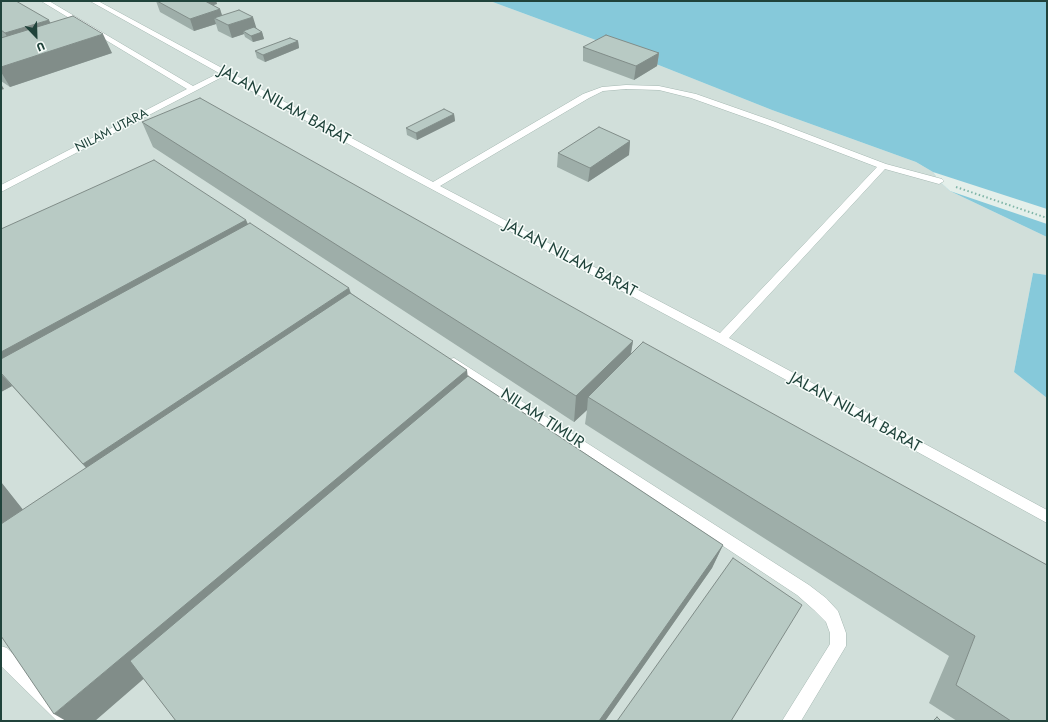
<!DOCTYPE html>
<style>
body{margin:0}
#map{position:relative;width:1048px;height:722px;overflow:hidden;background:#e4efea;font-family:Jost,sans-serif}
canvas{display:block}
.frame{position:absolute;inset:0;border:2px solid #20433b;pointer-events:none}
.north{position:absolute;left:16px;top:16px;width:40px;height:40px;-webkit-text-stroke:3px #f5fbf8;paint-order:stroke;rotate:157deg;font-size:11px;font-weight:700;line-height:16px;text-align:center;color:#20433b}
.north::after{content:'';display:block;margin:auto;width:14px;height:18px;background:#20433b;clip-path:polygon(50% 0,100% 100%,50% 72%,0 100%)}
</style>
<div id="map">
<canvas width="1048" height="722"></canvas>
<div class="frame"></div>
<div class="north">U</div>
</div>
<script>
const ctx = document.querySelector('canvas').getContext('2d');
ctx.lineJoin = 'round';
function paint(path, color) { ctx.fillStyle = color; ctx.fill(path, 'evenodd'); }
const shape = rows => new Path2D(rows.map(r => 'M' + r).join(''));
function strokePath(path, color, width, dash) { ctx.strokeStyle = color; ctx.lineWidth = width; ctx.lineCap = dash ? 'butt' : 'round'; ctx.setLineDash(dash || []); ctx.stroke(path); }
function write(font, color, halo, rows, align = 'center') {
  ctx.font = font + ' Jost,sans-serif'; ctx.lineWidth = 3; ctx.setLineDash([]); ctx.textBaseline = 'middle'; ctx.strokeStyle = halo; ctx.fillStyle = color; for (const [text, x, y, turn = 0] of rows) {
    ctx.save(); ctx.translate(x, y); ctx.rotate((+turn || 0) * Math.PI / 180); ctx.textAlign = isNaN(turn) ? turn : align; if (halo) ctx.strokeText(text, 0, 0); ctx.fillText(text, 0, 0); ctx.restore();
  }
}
const built = shape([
 [1,1,490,1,593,39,772,110,916,162,933,172,939,181,950,191,1047,237,1047,275,1033,273,1014,372,1047,398,1047,721,1,721]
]);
const water = shape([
 [490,1,1047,1,1047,237,950,191,939,181,933,172,916,162,772,110,593,39],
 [1033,273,1047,275,1047,398,1014,372]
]);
const pier = shape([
 [933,172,1047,209,1047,224,950,191,939,181]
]);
const path = shape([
 [956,187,1047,218]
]);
const service = shape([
 [41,1,49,1,193,86,219,73,90,1,98,1,433,182,583,94,602,87,626,85,659,86,696,94,773,121,886,164,942,179,944,181,939,184,885,169,729,338,1047,510,1047,523,717,342,409,177,224,76,1,192,1,185,187,89,41,1],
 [626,89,659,90,691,98,767,125,877,167,720,333,440,186,589,98,603,91,626,89],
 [454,358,809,585,826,598,838,611,846,633,846,646,801,721,782,721,830,644,830,633,826,622,814,610,797,595,450,365,448,362,450,359,454,358],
 [1,646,7,648,76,715,79,721,57,721,1,666,1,646]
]);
const wall = shape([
 [1,1,51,23,112,53,10,87,1,81],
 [156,1,216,1,217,4,213,5,220,9,222,15,256,29,262,32,264,39,253,42,245,37,244,34,232,38,218,31,216,24,194,31,160,12],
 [298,41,299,48,265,62,257,58,255,51],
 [583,47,659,53,657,66,634,80,583,61],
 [454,114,455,121,417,140,407,135,406,128],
 [142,122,633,341,631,354,1047,565,1047,721,957,721,929,703,949,656,585,424,587,410,574,422,153,147],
 [630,141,629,155,588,182,557,167,558,153],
 [246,220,248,224,349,288,351,293,468,376,723,545,712,568,605,721,176,721,144,679,1,636,1,482,23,510,86,468,12,386,1,392,1,229]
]);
const shadedWall = shape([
 [203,1,216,1,217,4,202,8],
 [220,9,224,22,214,18,216,24,194,31,190,19],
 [253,17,257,30,243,31,244,34,232,38,228,25],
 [49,20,58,38,16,52,5,33],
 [262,32,264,39,253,42,251,36],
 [103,34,112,53,10,87,1,72,1,67],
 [298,41,299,48,265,62,263,55],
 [659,53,657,66,634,80,636,66],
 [1,84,4,89,1,90],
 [454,114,455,121,417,140,416,133],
 [630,141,629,155,588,182,590,168],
 [246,220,256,247,1,373,1,352],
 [349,288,356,315,105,489,83,464],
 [633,341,628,368,588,397,587,410,574,422,576,396],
 [467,370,470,396,95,721,66,721,54,714],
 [1,374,12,386,1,392],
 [1,482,24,511,1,526],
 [723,545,712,568,605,721,599,721]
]);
const building = shape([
 [1,1,16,1,49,20,5,33,1,30,1,1],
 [157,1,205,1,220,9,190,19,157,1],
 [239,10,253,17,228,25,214,18,239,10],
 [73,16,103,34,1,67,1,38,73,16],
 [254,27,262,32,251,36,243,31,254,27],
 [606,35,659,53,636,66,583,47,606,35],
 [290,38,298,41,263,55,255,51,290,38],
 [200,98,633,341,576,396,142,122,200,98],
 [444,109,454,114,416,133,406,128,444,109],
 [599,127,630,141,590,168,558,153,599,127],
 [154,160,246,220,1,352,1,229,154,160],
 [250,223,349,288,83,464,1,373,1,359,250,223],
 [350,293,467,370,54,714,1,636,1,524,350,293],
 [643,342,1047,565,1047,721,1011,721,956,685,975,636,588,397,643,342],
 [468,376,723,545,599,721,176,721,130,661,468,376],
 [733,558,802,605,731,721,617,721,733,558],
 [937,717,941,721,933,721,937,717]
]);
const farStreetnames = [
 ["NILAM UTARA",112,131,-27]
];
const streetNames = [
 ["JALAN NILAM BARAT",284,106,29],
 ["JALAN NILAM BARAT",570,259,28],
 ["JALAN NILAM BARAT",855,413,29],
 ["NILAM TIMUR",542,419,33]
];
paint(built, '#d1dfda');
paint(water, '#86c9da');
paint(pier, '#e4efea');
strokePath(service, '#a5b8b2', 1);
strokePath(path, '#80b6a8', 2, [1.5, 2.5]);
paint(service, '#fff');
paint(wall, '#9eaea9');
paint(shadedWall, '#818d89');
paint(building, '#b8cac4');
strokePath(building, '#818d89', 1);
write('13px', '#20433b', '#f5fbf8', farStreetnames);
write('16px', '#20433b', '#f5fbf8', streetNames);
</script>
